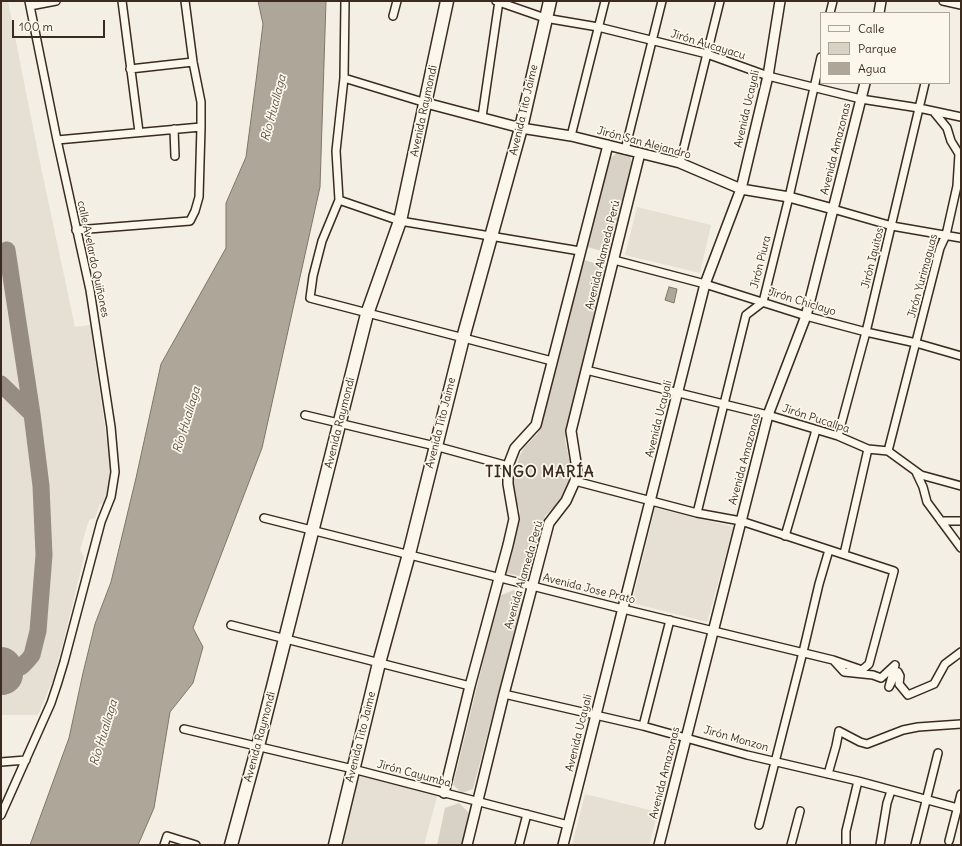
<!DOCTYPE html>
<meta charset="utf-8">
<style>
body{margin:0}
#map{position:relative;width:962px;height:846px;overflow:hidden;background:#f3efe4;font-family:Delius,sans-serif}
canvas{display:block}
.frame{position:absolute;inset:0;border:2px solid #3b2a1e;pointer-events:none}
.legend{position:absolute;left:820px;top:12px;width:130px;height:72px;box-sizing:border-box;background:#fbf7ec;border:1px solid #aea59a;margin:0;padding:5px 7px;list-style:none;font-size:12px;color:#3b2a1e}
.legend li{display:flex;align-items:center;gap:8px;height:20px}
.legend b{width:20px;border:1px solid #aea59a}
.scale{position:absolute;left:12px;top:20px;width:93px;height:18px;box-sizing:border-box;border:2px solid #3b2a1e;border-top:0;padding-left:5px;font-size:12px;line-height:14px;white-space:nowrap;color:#3b2a1e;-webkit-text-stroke:3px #fbf7ec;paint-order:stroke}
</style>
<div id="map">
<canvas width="962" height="846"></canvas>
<div class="frame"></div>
<ul class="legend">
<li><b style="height:5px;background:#fbf7ec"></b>Calle</li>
<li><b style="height:11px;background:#d8d1c6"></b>Parque</li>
<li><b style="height:11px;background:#afa69a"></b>Agua</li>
</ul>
<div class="scale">100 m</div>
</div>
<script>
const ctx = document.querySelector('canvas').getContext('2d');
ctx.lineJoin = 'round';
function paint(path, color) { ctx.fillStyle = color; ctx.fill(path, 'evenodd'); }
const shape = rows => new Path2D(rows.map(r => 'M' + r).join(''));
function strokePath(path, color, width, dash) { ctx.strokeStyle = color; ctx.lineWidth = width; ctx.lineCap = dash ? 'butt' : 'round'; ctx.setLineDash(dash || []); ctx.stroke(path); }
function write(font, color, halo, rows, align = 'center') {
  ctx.font = font + ' Delius,sans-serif'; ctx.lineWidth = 3.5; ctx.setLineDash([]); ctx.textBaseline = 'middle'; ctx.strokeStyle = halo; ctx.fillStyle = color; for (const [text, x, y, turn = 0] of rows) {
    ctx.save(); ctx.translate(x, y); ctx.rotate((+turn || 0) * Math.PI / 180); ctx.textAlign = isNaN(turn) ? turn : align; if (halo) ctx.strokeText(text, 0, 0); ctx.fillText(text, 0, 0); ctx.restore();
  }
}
const built = shape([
 [1,1,8,1,39,158,75,327,90,325,110,462,109,488,104,503,100,504,95,518,89,520,80,550,84,557,64,639,53,679,38,715,1,715],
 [637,207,711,225,700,273,625,255],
 [655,508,734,527,707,622,632,603],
 [356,774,438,793,424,845,338,845],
 [585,794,658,812,649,845,572,845]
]);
const green = shape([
 [624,152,629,155,633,164,610,253,587,247,609,159,617,153],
 [584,260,608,267,565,439,570,464,569,481,564,494,556,505,545,516,529,578,506,573,520,511,514,496,514,480,519,457,524,448,538,433],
 [514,590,523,599,473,789,462,793,453,785,499,596],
 [459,803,469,813,461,845,437,845,445,808]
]);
const water = shape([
 [258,1,326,1,320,187,262,448,193,628,203,647,193,683,170,712,154,808,138,845,30,845,69,738,83,673,95,624,111,582,136,478,161,364,226,248,226,203,246,157,256,81,263,24,258,1],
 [669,287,677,289,674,303,665,300,669,287]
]);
const taxiway = shape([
 [7,250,32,414],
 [1,384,32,414,41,486,44,555,38,631,32,655,28,660,21,667,10,667,5,665,1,661]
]);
const runway = shape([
 [1,668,2,674]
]);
const street = shape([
 [122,1,139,132],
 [345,1,344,78,336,151,339,200,322,241,313,276,310,298,552,361],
 [496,1,545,18,598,27,707,54,768,76,861,99,919,108,961,117],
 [943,1,961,5],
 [30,6,56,1],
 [830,13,833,1],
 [393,16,397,1],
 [130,69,193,62],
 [344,78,426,103],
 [482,117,499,1],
 [174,129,175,156],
 [571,136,605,1],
 [57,140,201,127],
 [625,150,662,1],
 [680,163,720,1],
 [339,200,400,221,580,251],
 [833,209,892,226,961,238],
 [76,230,190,221,195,211,199,197,201,127,201,102,193,62,185,1],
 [614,260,705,284,806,316,866,332,916,343,961,356],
 [586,370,768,415,838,436,868,449,888,451,921,475,961,486],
 [305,415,435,446,508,466],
 [838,436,866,332,925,83],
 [888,451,940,248,946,235,957,186,959,154,951,141,947,128,934,112],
 [916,472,923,487,927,502,961,548],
 [697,513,746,315,763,302,789,197,821,57],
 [264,518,623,609,833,660,862,670,869,664,894,571,741,521,697,513,575,481],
 [941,521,961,521],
 [785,536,816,430],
 [844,554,868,449],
 [231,625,470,686],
 [834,661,844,672,873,675,881,678,895,665,889,687,896,673,898,672,900,676,899,684,908,695,934,684,945,664,961,652],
 [504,694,643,726,747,755,858,781,961,809],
 [643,726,670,620],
 [184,729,353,769,568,825],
 [1,762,26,760],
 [828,774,836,746,839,731,860,742,867,744,903,730,918,727,961,724],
 [1,815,51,703,57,685,64,662,101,522,111,497,115,472,111,427,90,290,57,140,29,1],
 [759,825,803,652,819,584,829,550],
 [949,841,961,794],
 [164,845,167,836,196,845],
 [519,845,527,814],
 [791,845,800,811],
 [846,845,846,831,858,781],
 [880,845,887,803,891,791],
 [915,845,938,753]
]);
const secondary = shape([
 [879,13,881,1],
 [426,103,521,128,571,136,680,163,741,189,789,197,833,209],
 [444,793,470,686,508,545,514,519,508,484,508,466,515,448,536,425,608,145],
 [467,845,504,694,549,523,566,501,575,481,577,469,571,431,640,153],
 [563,845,705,284,741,189,768,76,780,1],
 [659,845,768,415,806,316,865,83]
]);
const highway = shape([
 [231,845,258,746,367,314,400,221,447,1],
 [335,845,379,663,409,554,463,338,521,128,550,1]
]);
const streetNames = [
 ["Jirón Aucayacu",708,45,17],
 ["Avenida Ucayali",747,109,-77],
 ["Avenida Tito Jaime",524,110,-77],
 ["Avenida Raymondi",424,111,-78],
 ["Jirón San Alejandro",644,143,15],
 ["Avenida Amazonas",836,149,-76],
 ["Avenida Alameda Perú",603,255,-76],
 ["Jirón Iquitos",873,258,-76],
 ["calle Avelardo Quiñones",93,259,78],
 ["Jirón Piura",761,262,-76],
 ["Jirón Yurimaguas",923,276,-75],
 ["Jirón Chiclayo",802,302,17],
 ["Avenida Ucayali",659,419,-76],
 ["Jirón Pucallpa",816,419,18],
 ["Avenida Raymondi",340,423,-76],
 ["Avenida Tito Jaime",441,423,-76],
 ["Avenida Amazonas",745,459,-75],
 ["Avenida Alameda Perú",524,575,-74],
 ["Avenida Jose Prato",589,589,14],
 ["Avenida Ucayali",579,733,-76],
 ["Avenida Raymondi",260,737,-75],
 ["Avenida Tito Jaime",361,737,-76],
 ["Jirón Monzon",736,739,16],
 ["Avenida Amazonas",665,773,-76],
 ["Jirón Cayumba",414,774,15]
];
const waterNames = [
 ["Río Huallaga",274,108,-75],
 ["Río Huallaga",187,420,-73],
 ["Río Huallaga",104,733,-73]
];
const districtNames = [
 ["TINGO MARÍA",540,473]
];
paint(built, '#e5dfd4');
paint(green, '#d8d1c6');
paint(water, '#afa69a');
strokePath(water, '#817468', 1);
strokePath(taxiway, '#978c81', 17);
strokePath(runway, '#978c81', 42);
strokePath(street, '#3b2a1e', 10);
strokePath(secondary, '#3b2a1e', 12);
strokePath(highway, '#3b2a1e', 15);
strokePath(street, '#fbf7ec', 7);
strokePath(secondary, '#fbf7ec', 9);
strokePath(highway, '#fbf7ec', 12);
write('11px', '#3b2a1e', '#fbf7ec', streetNames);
write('italic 12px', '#645549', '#fbf7ec', waterNames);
ctx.letterSpacing = '1px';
write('bold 15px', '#3b2a1e', '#fbf7ec', districtNames);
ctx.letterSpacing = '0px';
</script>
